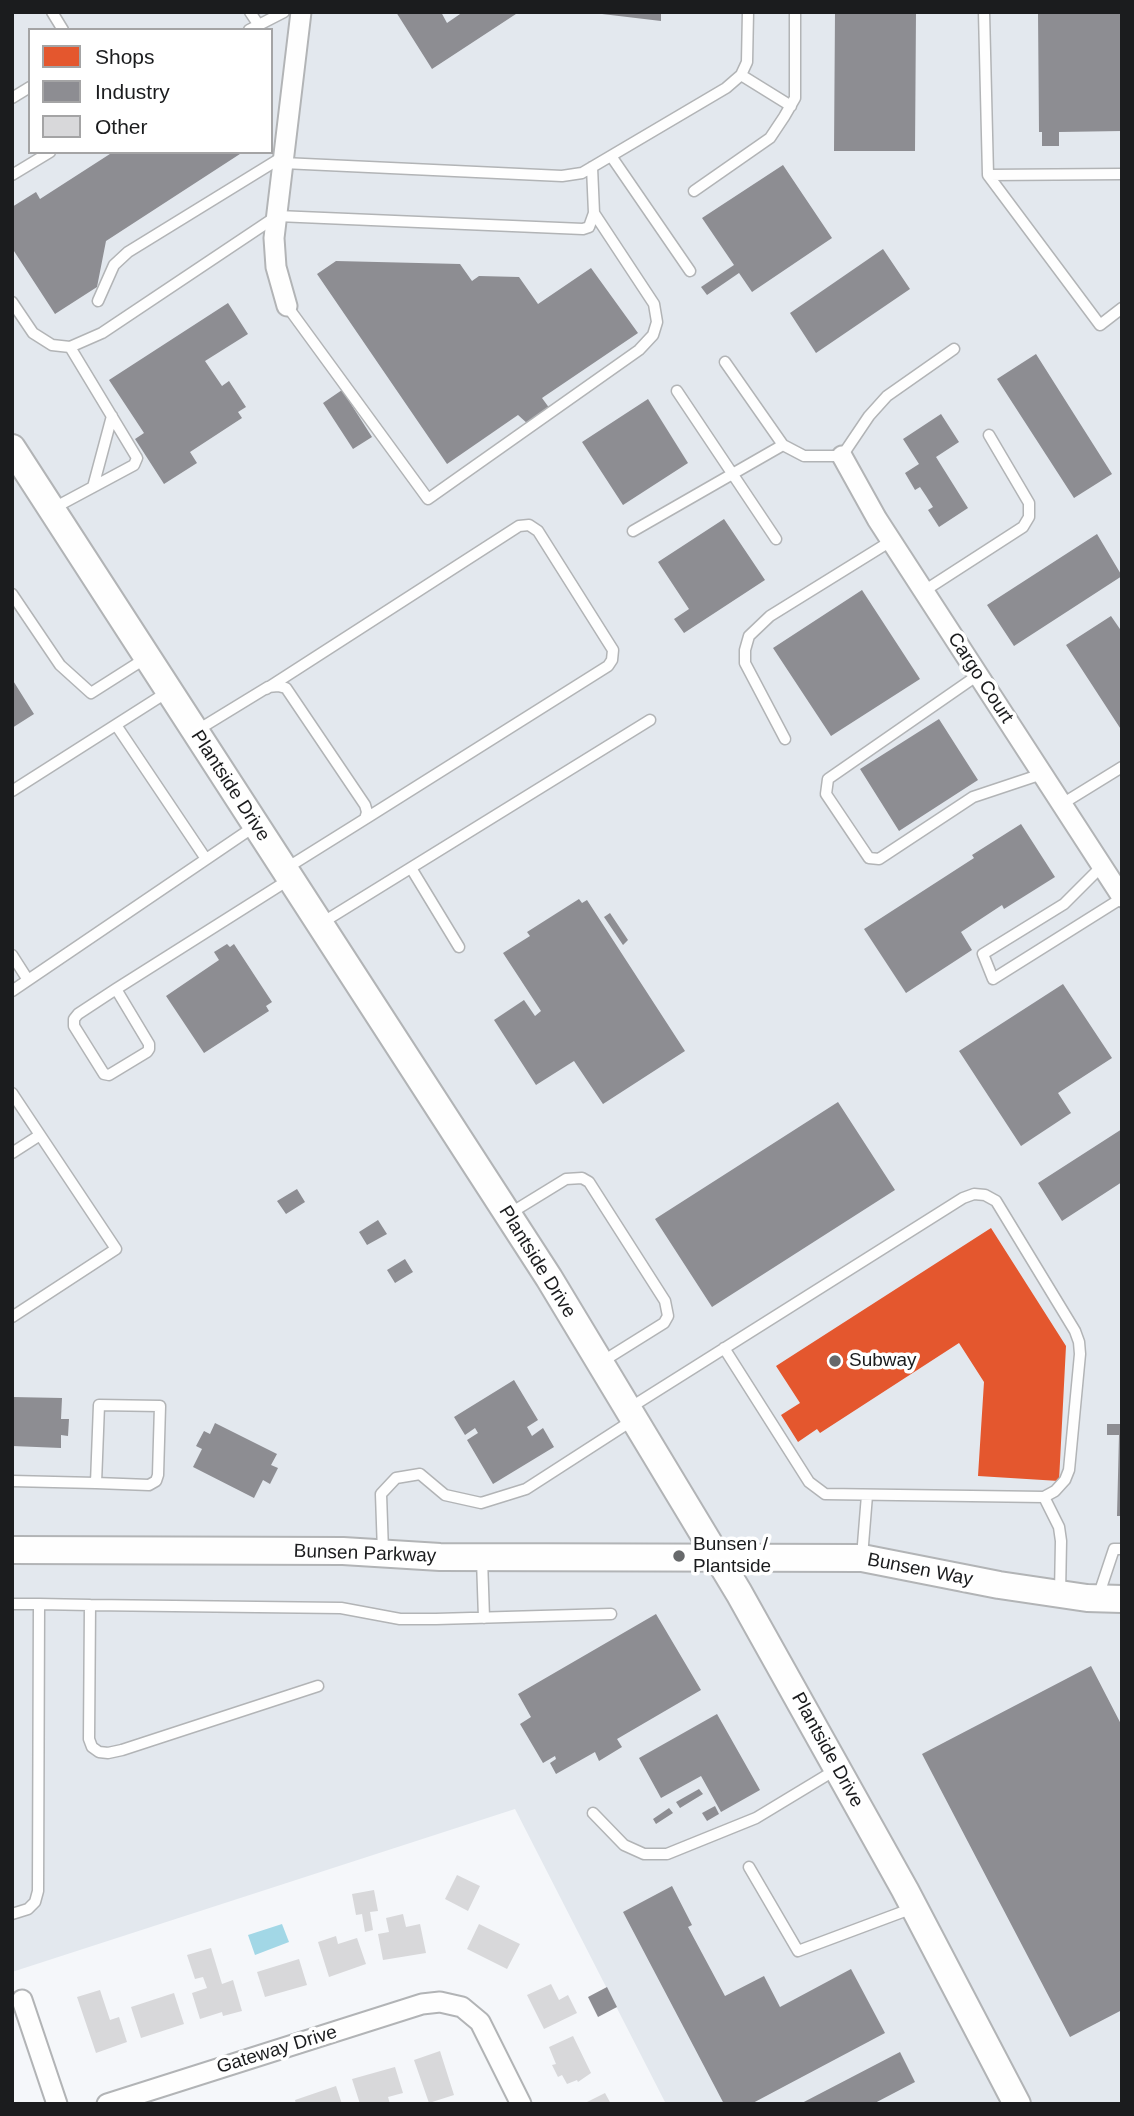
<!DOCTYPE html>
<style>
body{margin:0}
#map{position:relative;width:1134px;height:2116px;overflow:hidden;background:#f5f7fa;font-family:Helvetica,sans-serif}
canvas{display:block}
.frame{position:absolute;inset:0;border:14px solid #1b1c1e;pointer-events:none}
.legend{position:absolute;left:28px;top:28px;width:245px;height:126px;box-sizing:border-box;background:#fff;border:2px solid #a4a4a5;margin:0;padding:9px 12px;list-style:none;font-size:21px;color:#1b1c1e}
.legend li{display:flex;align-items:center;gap:14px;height:35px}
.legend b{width:35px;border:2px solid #a4a4a5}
</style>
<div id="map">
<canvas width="1134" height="2116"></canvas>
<div class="frame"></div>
<ul class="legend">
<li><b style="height:19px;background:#e4572e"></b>Shops</li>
<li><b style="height:19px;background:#8d8d92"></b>Industry</li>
<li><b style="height:19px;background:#d8d8da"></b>Other</li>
</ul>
</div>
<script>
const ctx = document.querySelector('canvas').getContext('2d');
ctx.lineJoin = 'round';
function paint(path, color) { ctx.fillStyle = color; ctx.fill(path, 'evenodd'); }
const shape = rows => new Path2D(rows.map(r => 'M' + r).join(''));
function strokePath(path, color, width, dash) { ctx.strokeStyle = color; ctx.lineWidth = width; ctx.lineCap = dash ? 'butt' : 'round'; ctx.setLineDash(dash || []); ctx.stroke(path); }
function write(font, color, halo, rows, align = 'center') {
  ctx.font = font + ' Helvetica,sans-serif'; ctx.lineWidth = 7; ctx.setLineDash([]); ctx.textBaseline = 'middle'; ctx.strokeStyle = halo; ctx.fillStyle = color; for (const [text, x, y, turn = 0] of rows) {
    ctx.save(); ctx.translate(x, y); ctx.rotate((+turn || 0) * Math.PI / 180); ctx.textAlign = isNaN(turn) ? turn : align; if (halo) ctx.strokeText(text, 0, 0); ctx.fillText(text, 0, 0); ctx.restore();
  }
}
const built = shape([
 [12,12,1122,12,1122,2104,666,2104,515,1809,12,1972],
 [30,30,271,30,271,152,30,152]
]);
const water = shape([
 [282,1924,289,1942,255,1955,248,1935]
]);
const shops = shape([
 [991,1228,1066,1346,1059,1481,978,1476,984,1382,959,1343,820,1433,817,1429,798,1442,781,1415,800,1403,776,1366]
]);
const industry = shape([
 [396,12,441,12,447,23,463,12,519,12,432,69],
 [602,12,661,12,661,21,602,14],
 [835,12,916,12,915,151,834,151],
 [1038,12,1122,12,1122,131,1059,132,1059,146,1042,146,1042,132,1039,132],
 [113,152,243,152,106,241,97,287,55,314,12,248,12,207,36,192,40,199],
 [783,165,832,238,752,292,739,273,707,295,701,287,734,265,702,218],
 [883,249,910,289,816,353,790,313],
 [336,261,460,264,472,281,479,276,519,277,538,304,591,268,638,333,542,398,550,409,528,424,518,415,447,464,317,274],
 [228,303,248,334,205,361,222,386,229,381,246,407,238,412,242,418,190,452,197,463,164,484,135,439,144,433,109,380],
 [1036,354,1112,474,1074,498,997,379],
 [342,390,372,437,353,449,323,403],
 [648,399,688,463,623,505,582,442],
 [941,414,959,442,936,457,968,508,939,527,928,510,933,507,926,496,920,487,915,490,905,473,919,464,903,439],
 [724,519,765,580,684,633,674,619,689,609,658,562],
 [1097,534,1122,576,1014,646,987,605],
 [862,590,920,679,831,736,773,648],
 [1111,616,1122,632,1122,731,1066,645],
 [12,679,34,714,12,728],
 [939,719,978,780,899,831,860,769],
 [1021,824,1055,877,1004,909,1002,905,961,932,972,950,906,993,864,929,974,858,972,855],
 [579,899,582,903,587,900,685,1051,603,1104,574,1061,536,1085,494,1020,524,1000,535,1016,541,1011,503,953,530,936,527,932],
 [610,913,628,940,623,945,604,917],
 [227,944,230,947,234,944,272,1002,266,1006,269,1011,204,1053,166,996,219,960,214,952],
 [1063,984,1112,1058,1058,1093,1071,1113,1021,1146,959,1051],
 [838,1102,895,1190,712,1307,655,1219],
 [1122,1129,1122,1182,1062,1221,1038,1183],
 [297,1189,305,1202,286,1214,277,1201],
 [378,1220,387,1234,367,1245,359,1232],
 [405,1259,413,1272,395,1283,387,1270],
 [514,1380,538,1420,527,1427,532,1436,543,1428,554,1447,493,1484,467,1440,478,1433,475,1428,465,1435,454,1417],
 [12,1397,62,1398,61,1419,69,1419,68,1436,61,1435,61,1448,12,1446],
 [215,1423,277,1454,271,1465,278,1468,270,1484,263,1480,254,1498,193,1467,202,1449,196,1446,204,1431,210,1434],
 [1107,1424,1122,1424,1122,1516,1117,1516,1119,1435,1107,1435],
 [656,1614,701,1690,617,1739,622,1747,599,1761,595,1752,556,1774,550,1763,556,1759,555,1756,543,1763,520,1724,531,1717,518,1694],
 [1091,1666,1122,1726,1122,2010,1070,2037,922,1754],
 [717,1714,760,1790,721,1812,701,1776,661,1798,639,1758],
 [699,1789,703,1794,680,1808,676,1802],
 [715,1806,719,1814,707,1821,702,1813],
 [669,1808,673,1813,656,1824,653,1819],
 [672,1886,692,1925,688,1927,725,1996,764,1976,780,2007,851,1969,885,2033,751,2104,724,2104,623,1912],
 [607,1987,617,2007,598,2017,588,1997],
 [900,2052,915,2082,873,2104,800,2104]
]);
const building = shape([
 [457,1875,480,1886,468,1911,445,1899],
 [374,1890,378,1911,370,1912,373,1930,365,1932,362,1914,356,1915,352,1894],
 [403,1914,406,1927,420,1924,426,1953,383,1960,378,1934,389,1932,386,1918],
 [479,1924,520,1944,507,1969,467,1949],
 [336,1936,338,1944,357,1938,366,1964,329,1977,318,1942],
 [211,1948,222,1984,233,1980,242,2011,223,2016,222,2012,200,2019,192,1993,207,1988,203,1977,195,1979,187,1955],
 [299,1959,307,1985,265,1997,257,1972],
 [551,1984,559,2000,568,1995,577,2013,544,2029,527,1995],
 [100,1990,110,2020,119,2017,127,2042,96,2053,77,1997],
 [174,1993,184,2024,141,2038,131,2007],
 [573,2036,591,2073,578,2082,577,2080,567,2084,562,2075,558,2077,552,2065,556,2064,549,2047],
 [440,2051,454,2095,429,2103,414,2060],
 [395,2067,403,2093,388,2097,390,2104,360,2104,352,2079],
 [336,2086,342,2104,296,2104,295,2100],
 [605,2093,611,2104,583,2104]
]);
const lane = shape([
 [52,12,63,30],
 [250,12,258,24],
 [984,12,988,175,1100,325,1122,308],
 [249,30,284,12],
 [741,75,791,106],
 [12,98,30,87],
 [611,156,690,271],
 [283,163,562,176,582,173,726,88,741,75,747,62,748,12],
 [12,175,50,152],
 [988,175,1122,174],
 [694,191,770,138,784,117,795,98,795,12],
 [98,301,114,265,128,252,284,156],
 [12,302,33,333,52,345,70,347,102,333,277,216,583,229,589,227,594,213,592,167],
 [287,306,428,499,639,350,653,335,657,322,654,304,594,213],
 [725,362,783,445,804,456,842,456,869,416,887,396,954,349],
 [677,391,776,539],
 [93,487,112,416],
 [52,509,134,465,137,458,70,347],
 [633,531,783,445],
 [924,591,1023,527,1029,517,1029,503,989,435],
 [12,594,60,665,91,693,146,658],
 [978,675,828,779,826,794,869,858,879,859,973,797,1042,774],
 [266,689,519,526,529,525,538,531,613,650,612,660,608,666,365,819],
 [116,725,206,859],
 [196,731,268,687,278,686,286,688,365,805,367,812,365,819,285,869],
 [785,739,745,663,745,650,749,636,770,616,891,541],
 [12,791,169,691],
 [1062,804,1122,767],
 [1102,866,1064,904,983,954,993,979,1122,898],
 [411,868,459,947],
 [320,924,650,720],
 [12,955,28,980],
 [116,989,149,1044,149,1049,147,1052,109,1075,104,1074,74,1026,74,1019,78,1014,116,989,290,879],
 [12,991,255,826],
 [12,1093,116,1249,12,1317],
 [12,1153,40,1135],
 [509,1214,566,1179,582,1178,589,1182,665,1301,668,1316,664,1323,600,1363],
 [628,1409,963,1198,974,1194,985,1195,996,1201,1075,1331,1079,1342,1080,1354,1069,1470,1065,1480,1055,1491,1044,1497,825,1494,809,1482,724,1348],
 [12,1481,96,1483,149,1485,156,1481,158,1475,160,1406,99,1405,96,1483],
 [1044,1497,1059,1527,1061,1541,1060,1593],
 [383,1552,381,1494,396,1478,420,1474,445,1495,481,1503,526,1489,633,1420],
 [862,1557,867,1495],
 [482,1559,484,1618],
 [1098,1597,1114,1549,1122,1549],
 [12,1604,39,1604,38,1891,35,1902,28,1909,12,1914],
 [39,1604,90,1605,89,1739,92,1747,99,1752,108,1753,122,1750,318,1686],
 [90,1605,341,1608,400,1619,436,1619,611,1614],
 [593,1813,624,1845,644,1854,667,1854,756,1818,837,1769],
 [749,1867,798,1951,913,1908]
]);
const street = shape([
 [287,306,276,267,274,238,301,12],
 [842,456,877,519,1122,897],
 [22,2000,57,2104],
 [107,2104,422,2004,440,2002,462,2007,480,2022,521,2104]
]);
const secondary = shape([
 [12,448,549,1278,739,1593,905,1890,1017,2104],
 [12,1550,343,1551,440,1557,862,1558,999,1585,1087,1598,1122,1599]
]);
const markers = [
 [835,1361,7,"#67696b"],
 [679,1556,7,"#67696b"]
];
const streetNames = [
 ["Cargo Court",980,678,57],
 ["Plantside Drive",230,786,57],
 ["Plantside Drive",537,1262,58],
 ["Bunsen Parkway",365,1554,2],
 ["Bunsen Way",920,1570,11],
 ["Plantside Drive",827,1750,61],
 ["Gateway Drive",277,2050,-17]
];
const poiNames = [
 ["Subway",849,1361],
 ["Bunsen /",693,1545],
 ["Plantside",693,1567]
];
paint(built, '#e3e8ee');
paint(water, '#a2d7e6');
paint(shops, '#e4572e');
paint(industry, '#8d8d92');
paint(building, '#d8d8da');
strokePath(lane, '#b2b4b6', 13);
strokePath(street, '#b2b4b6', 23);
strokePath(secondary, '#b2b4b6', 30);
strokePath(lane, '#fefefe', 10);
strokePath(street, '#fefefe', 19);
strokePath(secondary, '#fefefe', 26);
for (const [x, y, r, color] of markers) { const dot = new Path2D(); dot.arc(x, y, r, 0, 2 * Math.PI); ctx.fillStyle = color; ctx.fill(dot); strokePath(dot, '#fff', 2.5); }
write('19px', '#1b1c1e', '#fff', streetNames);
write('19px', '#1b1c1e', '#fff', poiNames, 'left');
</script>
